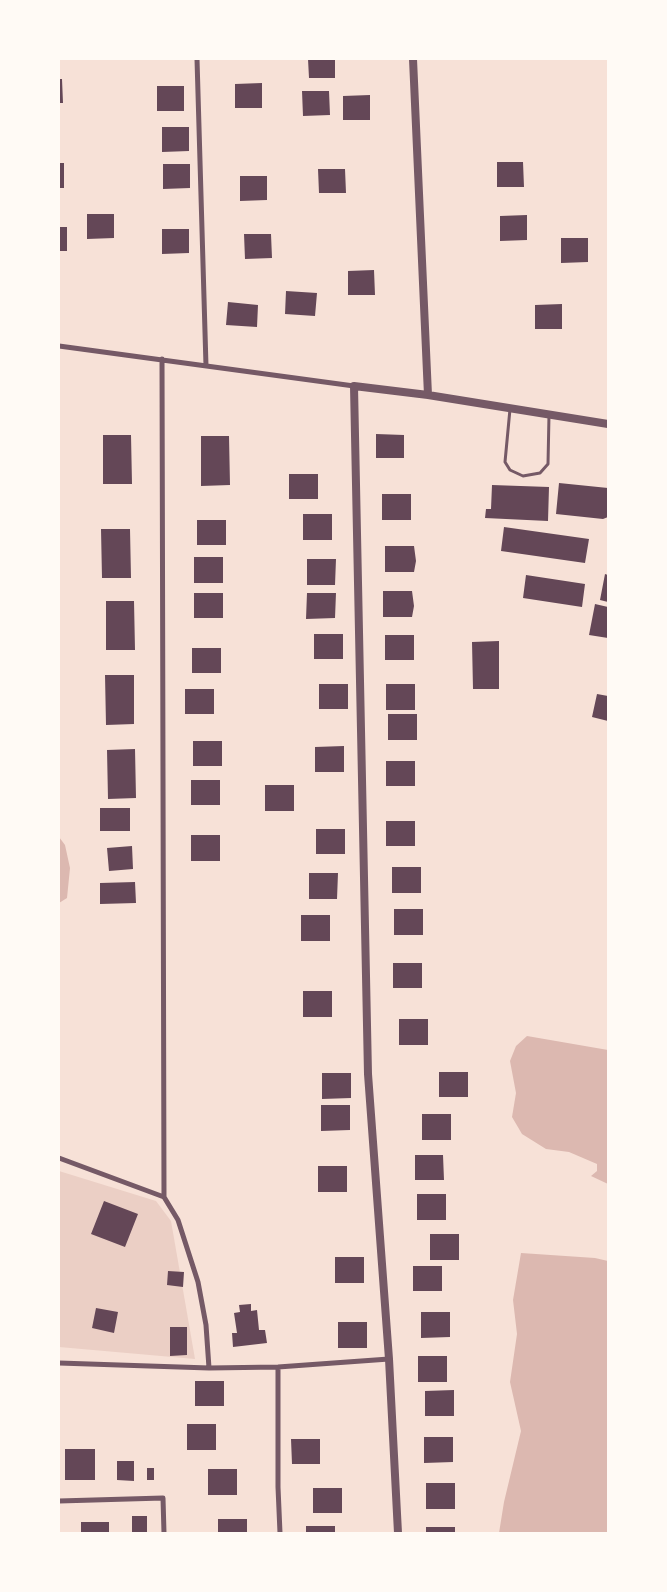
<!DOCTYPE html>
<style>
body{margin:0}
#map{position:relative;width:667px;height:1592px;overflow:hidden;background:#f7e1d7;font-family:Georgia,serif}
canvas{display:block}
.frame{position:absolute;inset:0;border:60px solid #fffaf5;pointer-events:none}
</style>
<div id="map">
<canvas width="667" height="1592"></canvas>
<div class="frame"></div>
</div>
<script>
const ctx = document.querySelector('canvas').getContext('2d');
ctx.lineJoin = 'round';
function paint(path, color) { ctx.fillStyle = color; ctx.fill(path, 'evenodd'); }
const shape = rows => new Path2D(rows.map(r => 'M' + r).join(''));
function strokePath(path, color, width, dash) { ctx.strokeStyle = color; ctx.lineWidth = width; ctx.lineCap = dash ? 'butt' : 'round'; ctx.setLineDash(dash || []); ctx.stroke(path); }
const green = shape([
 [59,1171,156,1201,171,1221,195,1359,59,1347]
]);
const water = shape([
 [59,837,65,845,70,868,67,898,59,903],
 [527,1036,608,1050,608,1184,591,1176,597,1171,597,1164,569,1152,546,1149,522,1134,512,1117,516,1093,510,1061,516,1046],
 [521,1253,595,1258,608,1261,608,1533,499,1533,504,1502,521,1431,510,1382,517,1334,513,1300]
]);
const building = shape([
 [308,59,335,59,335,78,309,78],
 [59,79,62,79,63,103,59,103],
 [262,83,262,108,235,108,235,84],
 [157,86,184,86,184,111,157,111],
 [302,91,329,91,330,115,303,116],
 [370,95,370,120,343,120,343,96],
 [162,127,189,127,189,151,162,152],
 [497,162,523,162,524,187,497,187],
 [59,163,64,163,64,188,59,188],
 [163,164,190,164,190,188,163,189],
 [318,169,345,169,346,193,319,193],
 [240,176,267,176,267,200,240,201],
 [87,214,114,214,114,238,87,239],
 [527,215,527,240,500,241,500,216],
 [59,227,67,227,67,251,59,251],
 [162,229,189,229,189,253,162,254],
 [244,234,271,234,272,258,245,259],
 [561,238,588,238,588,262,561,263],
 [374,270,375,295,348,295,348,271],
 [286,291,317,293,315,316,285,314],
 [228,302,258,305,257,327,226,325],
 [562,304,562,329,535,329,535,305],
 [376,434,404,435,404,458,376,458],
 [103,435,131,435,132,484,103,484],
 [201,436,229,436,230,485,201,486],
 [289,474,318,474,318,499,289,499],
 [559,483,608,488,608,517,603,519,556,514],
 [492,485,549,487,548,521,485,518,486,509,491,509],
 [382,494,411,494,411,520,382,520],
 [303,514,332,514,332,540,303,540],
 [197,520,226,520,226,545,197,545],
 [504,527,589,539,585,563,501,551],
 [101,529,130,529,131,578,102,578],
 [385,546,414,546,416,561,414,572,385,572],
 [194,557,223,557,223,583,194,583],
 [307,559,336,559,335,585,307,585],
 [605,574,608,575,608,602,600,600],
 [526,575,585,584,582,607,523,598],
 [383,591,412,591,414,606,412,617,383,617],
 [194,593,223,593,223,618,194,618],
 [307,593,336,593,335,618,306,619],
 [106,601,134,601,135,650,106,650],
 [595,604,608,607,608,638,589,635],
 [314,634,343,634,343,659,314,659],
 [385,635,414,635,414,660,385,660],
 [499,641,499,689,473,689,472,642],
 [192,648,221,648,221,673,192,673],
 [105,675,134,675,134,724,106,725],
 [319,684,348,684,348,709,319,709],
 [386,684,415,684,415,710,386,710],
 [185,689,214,689,214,714,185,714],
 [597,694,608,696,608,721,592,717],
 [388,714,417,714,417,740,388,740],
 [193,741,222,741,222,766,193,766],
 [344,746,344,772,315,772,315,747],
 [135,749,136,798,108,799,107,750],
 [386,761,415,761,415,786,386,786],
 [191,780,220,780,220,805,191,805],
 [265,785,294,785,294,811,265,811],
 [100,808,130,808,130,831,100,831],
 [386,821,415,821,415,846,386,846],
 [316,829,345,829,345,854,316,854],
 [191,835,220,835,220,861,191,861],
 [132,846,133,869,109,871,107,848],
 [392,867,421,867,421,893,392,893],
 [309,873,338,873,337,899,309,899],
 [135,882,136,903,100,904,100,883],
 [394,909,423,909,423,935,394,935],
 [301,915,330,915,330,941,301,941],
 [393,963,422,963,422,988,393,988],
 [303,991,332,991,332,1017,303,1017],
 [399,1019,428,1019,428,1045,399,1045],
 [439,1072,468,1072,468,1097,439,1097],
 [322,1073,351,1073,351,1098,322,1099],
 [321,1105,350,1105,350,1130,321,1131],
 [422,1114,451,1114,451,1140,422,1140],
 [415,1155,443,1155,444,1180,415,1180],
 [318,1166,347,1166,347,1192,318,1192],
 [417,1194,446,1194,446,1220,417,1220],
 [104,1201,138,1214,125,1247,91,1234],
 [430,1234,459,1234,459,1260,430,1260],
 [335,1257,364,1257,364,1283,335,1283],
 [413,1266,442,1266,442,1291,413,1291],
 [168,1271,184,1272,183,1287,167,1285],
 [251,1304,251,1311,257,1310,259,1330,265,1330,267,1343,233,1347,232,1333,237,1333,234,1313,240,1312,239,1305],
 [96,1308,118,1312,114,1333,92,1328],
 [421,1312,450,1312,450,1337,421,1338],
 [338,1322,367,1322,367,1348,338,1348],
 [170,1327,187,1327,187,1355,170,1356],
 [418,1356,447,1356,447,1382,418,1382],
 [195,1381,224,1381,224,1406,195,1406],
 [454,1390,454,1416,425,1416,425,1391],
 [187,1424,216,1424,216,1450,187,1450],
 [424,1437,453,1437,453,1462,424,1463],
 [291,1439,320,1439,320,1464,292,1464],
 [65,1449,95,1449,95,1480,65,1480],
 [117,1461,134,1461,134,1481,117,1480],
 [147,1468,154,1468,154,1480,147,1480],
 [208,1469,237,1469,237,1495,208,1495],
 [426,1483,455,1483,455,1509,426,1509],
 [313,1488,342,1488,342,1513,313,1513],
 [132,1516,147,1516,147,1533,132,1533],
 [218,1519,247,1519,247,1533,218,1533],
 [81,1522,109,1522,109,1533,81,1533],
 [306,1526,335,1526,335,1533,306,1533],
 [426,1527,455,1527,455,1533,426,1533]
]);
const service = shape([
 [510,409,505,462,510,470,523,476,540,473,548,464,549,415]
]);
const minor = shape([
 [197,59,206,366],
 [59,346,354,386],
 [162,359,164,1197],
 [59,1158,164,1197,178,1220,198,1282,206,1325,209,1368],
 [59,1363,209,1368,278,1367,389,1359],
 [278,1367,278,1487,280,1533],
 [59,1501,163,1498,164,1533]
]);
const tertiary = shape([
 [413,59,428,395],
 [398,1533,389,1359,368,1074,354,386,428,395,608,424]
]);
paint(green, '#ebcfc5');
paint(water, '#dcb8b0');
paint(building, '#644757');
strokePath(service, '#755966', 3);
strokePath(minor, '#755966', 5);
strokePath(tertiary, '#755966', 8);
</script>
